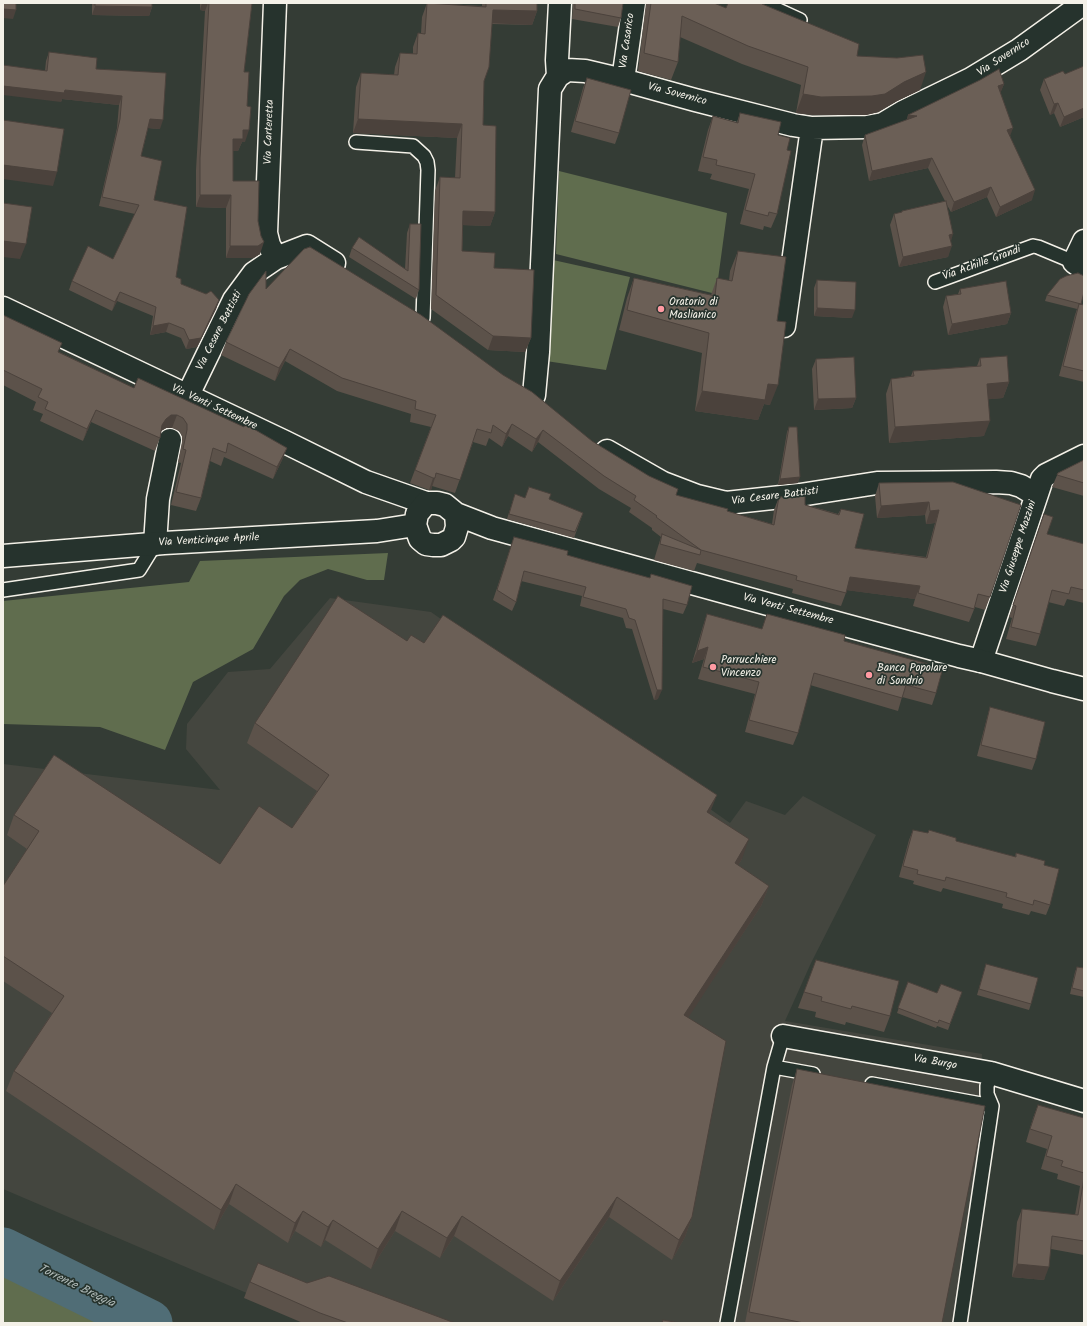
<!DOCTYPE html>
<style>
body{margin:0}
#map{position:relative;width:1087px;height:1326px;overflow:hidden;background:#343c35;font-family:Kalam,sans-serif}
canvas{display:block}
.frame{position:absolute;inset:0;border:4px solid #f4f1e8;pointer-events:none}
</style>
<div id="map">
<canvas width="1087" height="1326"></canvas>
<div class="frame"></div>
</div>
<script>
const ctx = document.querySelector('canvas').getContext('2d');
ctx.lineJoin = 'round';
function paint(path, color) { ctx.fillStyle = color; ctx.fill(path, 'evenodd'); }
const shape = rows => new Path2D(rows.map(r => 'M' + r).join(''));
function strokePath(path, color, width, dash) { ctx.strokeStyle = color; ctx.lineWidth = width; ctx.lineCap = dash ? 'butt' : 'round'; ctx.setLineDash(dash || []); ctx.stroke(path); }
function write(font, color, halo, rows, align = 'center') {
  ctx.font = font + ' Kalam,sans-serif'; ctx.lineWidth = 3.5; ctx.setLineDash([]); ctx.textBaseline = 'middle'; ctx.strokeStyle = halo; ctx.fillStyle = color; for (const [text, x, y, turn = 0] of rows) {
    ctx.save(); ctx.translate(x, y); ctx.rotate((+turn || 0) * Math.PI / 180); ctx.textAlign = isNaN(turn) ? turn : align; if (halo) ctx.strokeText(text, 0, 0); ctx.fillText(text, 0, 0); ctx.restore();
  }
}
const built = shape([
 [330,598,431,612,730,823,746,801,785,815,803,796,876,835,811,963,785,1021,982,1054,969,1323,317,1323,3,1189,3,764,220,790,186,749,187,724,228,672,270,669]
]);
const green = shape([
 [559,171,727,213,716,294,556,254],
 [553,260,630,277,606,370,546,361],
 [388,553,384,580,367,580,328,569,300,580,284,596,253,649,193,682,165,750,100,727,3,724,3,601,189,582,200,561],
 [3,1233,175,1323,3,1323]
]);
const river = shape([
 [3,1251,149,1323]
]);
const service = shape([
 [763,3,800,20],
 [356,142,413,146,424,156,427,162,428,170,423,318],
 [935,282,1033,246,1038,247,1074,262],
 [3,590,139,570,155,544],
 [783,1036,774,1067,813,1074],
 [872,1084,992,1106],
 [727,1323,774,1067],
 [960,1323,992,1106,987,1094,987,1086,991,1073]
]);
const minor = shape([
 [275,3,266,233,269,245,276,258],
 [558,76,557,60,560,3],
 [623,80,634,3],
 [1084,241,1074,262,1084,269],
 [3,308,285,442,366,482,426,503],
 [784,326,812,128],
 [188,395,234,300,254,273,276,258,307,246,334,263],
 [534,395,538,352,550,89,558,76,567,70,585,71,623,80,695,100,793,125,812,128,867,127,883,124,903,112,971,79,1019,50,1084,3],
 [607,451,663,483,697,496,726,503,800,495,877,483,996,482,1011,483,1021,486,1036,495],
 [155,544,158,499,170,440],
 [981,661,1042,479,1046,475,1084,456],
 [783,1036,991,1073,1084,1101]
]);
const tertiary = shape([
 [456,514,457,527,454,537,451,540,441,545,433,545,426,544,420,539,415,525,417,514,426,503,437,503,445,505,456,514,492,528,793,611,959,656,981,661,1052,681,1084,689],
 [3,556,164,543,377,531,415,525]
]);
const wall = shape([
 [92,3,152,3,152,7,149,16,92,15],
 [200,3,252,3,244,72,245,142,242,142,238,151,233,151,233,181,258,221,260,254,253,258,226,258,226,208,196,207,196,170,205,11,200,10],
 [427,3,482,6,482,3,537,3,537,11,532,25,492,24,484,81,483,125,495,212,490,226,463,225,462,251,494,268,531,338,525,352,488,350,431,309,435,191,440,177,455,178,457,138,353,133,356,87,361,73,394,75,395,67,400,53,413,54,413,47,418,33,421,33,422,17],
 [573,3,623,3,621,18,618,27,572,19],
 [646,3,714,3,726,8,763,4,920,90,897,101,878,112,866,115,814,115,796,113,801,85,742,64,680,37,678,62,671,80,638,71],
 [49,52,96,69,160,129,148,128,141,156,176,277,181,284,219,300,216,309,197,347,186,349,181,338,166,332,150,335,153,316,117,301,112,311,69,290,72,281,113,259,135,214,99,206,117,128,119,105,62,99,61,102,45,71,46,61],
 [1084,67,1084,117,1060,127,1054,113,1050,115,1040,90,1044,79,1065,74],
 [587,78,619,133,615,144,571,132,583,88],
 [1004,84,1000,93,1010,136,1032,200,996,217,987,197,951,212,947,205,951,242,948,257,899,267,890,225,894,214,901,213,902,211,945,201,928,168,869,181,862,145,865,135,907,120,908,115],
 [740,113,778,135,787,150,777,214,771,228,764,226,763,230,740,224,749,189,710,179,712,174,698,171,708,130,713,116,737,122],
 [410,224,419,290,416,299,349,257,352,248,405,269,407,233],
 [738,251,777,321,770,405,764,404,758,420,695,411,702,353,619,330,627,298,634,278,711,295,717,278,729,281,730,271],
 [817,280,852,318,814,316,814,288],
 [266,289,592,441,676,495,727,511,772,524,774,510,779,497,838,514,841,509,855,548,926,557,935,523,926,524,925,515,877,518,875,496,879,483,953,482,990,597,985,610,975,607,969,622,913,606,915,599,847,590,841,606,792,593,793,589,697,563,694,571,654,560,657,550,661,537,652,530,652,528,629,512,631,508,599,489,538,442,532,452,508,436,502,447,489,438,486,446,473,442,455,493,432,486,431,490,429,490,410,483,431,427,410,422,411,414,337,391,285,361,275,381,221,355,226,342],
 [960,289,1011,313,1007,324,948,335,943,307,946,296,958,294],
 [1084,292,1081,304,1084,305,1084,382,1059,376,1075,315,1077,309,1045,301,1047,295],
 [3,315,59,352,111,377,134,388,287,448,282,460,273,479,224,457,221,466,210,461,201,498,196,511,171,505,181,463,178,462,182,442,182,436,179,431,172,428,166,428,161,431,160,438,155,451,91,422,83,441,40,421,43,414,33,410,36,402,3,385],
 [980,358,1009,382,1003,398,988,399,984,436,889,443,886,394,891,379,911,376,913,371,977,366],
 [816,359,856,398,852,408,814,410,812,369],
 [789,427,798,483,778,485,787,432],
 [1084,460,1084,496,1052,487,1058,473],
 [515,494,525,498,549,499,583,513,574,538,507,519],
 [1044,514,1047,534,1084,544,1084,603,1067,599,1064,606,1048,602,1040,634,1036,646,1006,639,1012,618,1009,617],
 [514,537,567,555,687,605,683,614,663,609,658,699,654,700,632,629,626,628,623,618,580,606,582,596,521,581,516,602,512,611,493,600],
 [707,614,762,629,767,614,844,641,936,693,932,705,902,697,898,711,810,685,798,733,793,745,745,732,755,694,698,679,704,659,692,663,703,626],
 [407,641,424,643,710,814,742,859,738,865,769,886,761,906,688,1017,692,1217,685,1237,672,1260,609,1217,553,1301,454,1236,440,1258,395,1231,371,1269,325,1240,321,1247,295,1231,288,1243,229,1204,214,1230,6,1091,14,1071,52,1013,3,981,3,886,27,849,7,835,14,815,220,864,292,828,317,791,247,743,255,723],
 [990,707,1036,759,1032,770,977,756,987,718],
 [913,830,1015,857,1016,853,1044,865,1050,905,1046,915,1031,911,1029,915,1002,908,1003,904,943,888,941,892,913,884,914,881,899,877,909,840],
 [816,960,890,1016,884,1032,846,1022,845,1025,815,1017,816,1012,798,1008],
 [986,964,1031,1004,1029,1010,977,995],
 [1077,967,1084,968,1084,997,1070,994,1075,972],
 [908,982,937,993,962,992,948,1030,937,1026,936,1028,897,1013],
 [797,1069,942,1323,745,1323,792,1085],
 [1038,1105,1084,1118,1084,1255,1051,1249,1044,1280,1012,1277,1017,1222,1022,1209,1075,1215,1080,1186,1057,1179,1058,1174,1041,1169,1047,1149,1026,1142,1033,1118],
 [250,1282,307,1283,455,1323,303,1323,244,1298]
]);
const shadedWall = shape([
 [202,3,208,3,205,11,200,10],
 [95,6,152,7,149,16,92,15],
 [3,9,16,10,13,19,3,18],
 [493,10,537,11,532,25,488,23],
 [926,72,920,90,897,101,878,112,866,115,814,115,796,113,803,94,904,82],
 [1004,84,1000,94,998,86],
 [3,86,65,90,122,96,119,105,62,99,61,102,3,95],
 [1058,103,1054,113,1050,115,1054,104],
 [1084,108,1084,117,1060,127,1064,117],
 [908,115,917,116,905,126],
 [150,119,163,120,160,129,147,128],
 [358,119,462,124,457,138,353,133],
 [1013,128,1009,139,1007,130],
 [243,130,249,130,245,142,242,142,238,151,229,151,233,139],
 [932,158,928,168,869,181,872,171],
 [3,165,57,172,53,186,3,179],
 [991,187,987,197,951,212,954,202],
 [1035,190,1032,200,996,217,1000,207],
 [200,195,231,195,226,208,196,207],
 [463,211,495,212,490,226,458,225],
 [953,234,950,245,949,235],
 [3,241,26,244,20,259,3,257],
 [264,242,260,254,253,258,226,258,230,246],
 [952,246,948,257,899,267,903,257],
 [120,292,117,301,112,311,115,302],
 [219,300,216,309,197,347,186,349,189,340],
 [817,308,855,310,852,318,814,316],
 [1011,313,1007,324,948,335,952,324],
 [169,323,166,332,150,335,153,326],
 [493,336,531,338,525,352,488,350],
 [290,349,285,361,275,381,279,368],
 [1009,382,1003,398,981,400,987,384],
 [768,384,778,385,770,405,764,404,758,420,695,411,702,391],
 [856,398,852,408,814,410,818,399],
 [96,410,91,422,83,441,87,429],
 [171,415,177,415,172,428,166,428,161,431,162,425,166,419],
 [990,421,984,436,889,443,895,427],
 [512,424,508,436,502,447,506,434],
 [543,430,538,442,532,452,536,439],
 [287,448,282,460,273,479,277,467],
 [800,477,798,483,778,485,780,479],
 [433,478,435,478,431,490,429,490],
 [929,502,925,515,877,518,881,506],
 [939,510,935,523,926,524,930,511],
 [850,577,920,586,915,599,845,590],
 [708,647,704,659,692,663,697,651],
 [657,690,662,690,658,699,654,700],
 [717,795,709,815,707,812],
 [749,839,742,859,727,883,735,863],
 [769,886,761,906,677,1035,684,1015],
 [236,1184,229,1204,214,1230,221,1210],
 [617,1197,609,1217,553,1301,560,1281],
 [303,1211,295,1231,288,1243,295,1223],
 [402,1211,395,1231,371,1269,378,1249],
 [462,1216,454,1236,440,1258,447,1238],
 [692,1217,685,1237,672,1260,679,1240],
 [333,1220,325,1240,321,1247,328,1227],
 [1017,1264,1049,1267,1044,1280,1012,1277]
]);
const building = shape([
 [3,3,16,3,16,10,3,9,3,3],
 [95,3,152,3,152,7,95,6,95,3],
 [209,3,252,3,244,72,249,72,247,106,251,107,249,130,243,130,243,139,233,139,233,181,259,181,258,221,261,236,264,242,258,246,230,246,231,195,200,195,200,158,209,3],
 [427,3,486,7,486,3,537,3,537,11,493,10,489,67,484,81,483,125,496,126,495,212,463,211,462,251,495,253,494,268,534,270,531,338,493,336,436,295,440,177,460,178,462,124,358,119,361,73,398,75,400,53,417,54,418,33,425,34,427,3],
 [575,3,623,3,621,18,575,9,575,3],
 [651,3,714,3,726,8,728,3,763,3,762,4,859,44,857,56,897,58,923,55,926,72,904,82,885,94,872,96,821,97,803,94,808,67,748,46,682,16,678,62,644,53,651,3],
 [49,52,97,58,96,69,166,73,163,120,150,119,141,156,162,161,154,200,187,207,176,277,181,279,181,284,206,294,211,291,219,300,201,338,189,340,184,329,169,323,153,326,156,307,120,292,115,302,72,281,88,246,113,259,139,205,102,197,120,119,122,96,65,90,64,93,3,86,3,65,47,71,49,52],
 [1084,66,1084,108,1064,117,1058,103,1054,104,1044,79,1063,71,1065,74,1084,66],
 [999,69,1004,84,998,86,1013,128,1007,130,1035,190,1000,207,991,187,954,202,932,158,872,171,865,135,917,116,908,115,980,80,999,69],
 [587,78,631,90,619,133,575,121,587,78],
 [740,113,781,122,778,135,790,138,787,150,791,151,777,214,769,212,768,216,745,210,755,174,716,165,717,160,703,157,713,116,738,123,740,113],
 [3,120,64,129,57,172,3,165,3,120],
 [946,201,953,234,949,235,952,246,903,257,894,214,902,212,902,211,946,201],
 [3,203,32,207,26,244,3,241,3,203],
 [410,224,421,224,419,290,352,248,359,237,408,271,410,224],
 [310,247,421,315,503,375,532,392,592,441,649,476,678,489,676,495,728,509,727,511,774,525,779,497,805,495,805,505,839,515,841,509,864,514,855,548,927,558,939,510,930,511,929,502,881,506,879,483,953,482,1021,505,990,597,978,594,974,609,918,593,920,586,850,577,846,593,796,580,797,576,701,550,656,517,657,516,634,500,636,496,604,476,543,430,536,439,512,424,506,434,493,425,491,433,477,429,460,480,436,473,435,478,433,478,415,470,436,415,415,409,416,401,342,378,290,349,279,368,226,342,249,294,266,271,266,289,304,249,310,247],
 [738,251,786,257,777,321,786,322,778,385,768,384,765,400,702,391,709,333,627,310,634,278,715,296,717,278,732,281,738,251],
 [1078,273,1084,276,1084,292,1081,304,1047,295,1060,279,1066,276,1078,273],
 [817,280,856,282,855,310,817,308,817,280],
 [1006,281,1011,313,952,324,946,296,961,294,960,289,1006,281],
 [1079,304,1084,305,1084,371,1063,366,1079,304],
 [3,315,62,343,58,352,134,388,138,378,244,427,245,424,287,448,277,467,228,443,226,453,213,448,201,498,176,492,186,450,183,449,187,430,187,424,183,418,177,415,171,415,166,419,162,425,160,438,96,410,87,429,45,409,48,402,38,397,42,389,3,370,3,315],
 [1007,356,1009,382,987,384,990,421,895,427,891,379,914,376,913,371,981,366,980,358,1007,356],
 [854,357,856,398,818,399,816,359,854,357],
 [789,427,797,427,800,477,780,479,789,427],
 [1084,460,1084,483,1057,475,1058,473,1084,460],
 [529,487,551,494,549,499,583,513,575,532,509,514,515,494,525,498,529,487],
 [1044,514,1053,517,1047,534,1084,544,1084,590,1071,587,1069,594,1052,590,1040,634,1011,627,1016,606,1013,605,1044,514],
 [662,534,701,550,700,555,660,544,662,534],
 [514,537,568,551,567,555,588,561,650,578,651,574,692,586,687,605,663,599,662,690,657,690,635,620,629,618,626,609,583,597,586,587,524,571,516,602,497,590,514,537],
 [338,596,407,641,411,635,424,643,443,615,717,795,707,812,749,839,735,863,769,886,684,1015,726,1041,692,1217,679,1240,617,1197,560,1281,462,1216,447,1238,402,1211,378,1249,333,1220,328,1227,303,1211,295,1223,236,1184,221,1210,14,1071,64,996,3,956,3,886,39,831,14,815,54,755,220,864,259,806,292,828,329,775,255,723,338,596],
 [707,614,762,629,767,614,845,635,844,641,943,668,936,693,906,685,902,698,814,673,798,733,749,720,759,682,703,667,708,647,697,651,707,614],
 [990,707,1045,722,1036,759,981,745,990,707],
 [913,830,928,833,929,830,956,838,956,841,1016,857,1016,853,1045,861,1044,865,1059,869,1050,905,1034,900,1033,905,1006,897,1007,893,946,877,945,881,917,874,918,870,903,866,913,830],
 [816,960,899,981,890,1016,852,1006,851,1009,821,1001,822,997,804,992,816,960],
 [986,964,1038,978,1031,1004,979,989,986,964],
 [1077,967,1084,968,1084,991,1072,988,1077,967],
 [908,982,937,993,941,984,962,992,950,1024,939,1020,938,1023,898,1008,908,982],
 [797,1069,985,1106,942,1323,804,1323,749,1312,797,1069],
 [1038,1105,1084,1118,1084,1173,1061,1166,1063,1161,1046,1156,1052,1136,1030,1129,1038,1105],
 [1084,1178,1084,1241,1052,1236,1049,1267,1017,1264,1022,1209,1078,1215,1084,1178],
 [258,1263,307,1283,329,1276,455,1323,348,1323,320,1313,250,1282,258,1263],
 [663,1320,680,1323,662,1323,663,1320]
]);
const markers = [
 [661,309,4,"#ff9aa2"],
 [713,667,4,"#ff9aa2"],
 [869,675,4,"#ff9aa2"]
];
const streetNames = [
 ["Via Casarico",628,41,-82],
 ["Via Sovernico",1004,58,-33],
 ["Via Sovernico",677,95,15],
 ["Via Carteretta",270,132,-88],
 ["Via Achille Grandi",982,264,-20],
 ["Via Cesare Battisti",220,331,-63],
 ["Via Venti Settembre",214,408,25],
 ["Via Cesare Battisti",775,497,-7],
 ["Via Venticinque Aprile",209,541,-3],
 ["Via Giuseppe Mazzini",1019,547,-72],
 ["Via Venti Settembre",788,610,15],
 ["Via Burgo",935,1063,10]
];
const poiNames = [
 ["Oratorio di",669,303],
 ["Maslianico",669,316],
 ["Parrucchiere",721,661],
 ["Vincenzo",721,674],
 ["Banca Popolare",877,669],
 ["di Sondrio",877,682]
];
const waterNames = [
 ["Torrente Breggia",76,1287,26]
];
paint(built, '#44463f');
paint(green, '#606d4e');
strokePath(river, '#506d76', 47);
strokePath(service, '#f4f1e8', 16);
strokePath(minor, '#f4f1e8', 25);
strokePath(tertiary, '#f4f1e8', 25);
strokePath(service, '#26332d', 13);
strokePath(minor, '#26332d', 22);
strokePath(tertiary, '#26332d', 22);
paint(wall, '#5c524a');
paint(shadedWall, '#4b423c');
paint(building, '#6b5f56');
strokePath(building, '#4b423c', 1);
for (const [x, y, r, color] of markers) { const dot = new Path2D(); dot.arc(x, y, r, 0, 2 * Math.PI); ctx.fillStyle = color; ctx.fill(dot); strokePath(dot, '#26332d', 1.5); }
write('11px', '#f4f1e8', '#26332d', streetNames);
write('11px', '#f4f1e8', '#26332d', poiNames, 'left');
write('italic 12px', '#b2bcba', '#26332d', waterNames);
</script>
